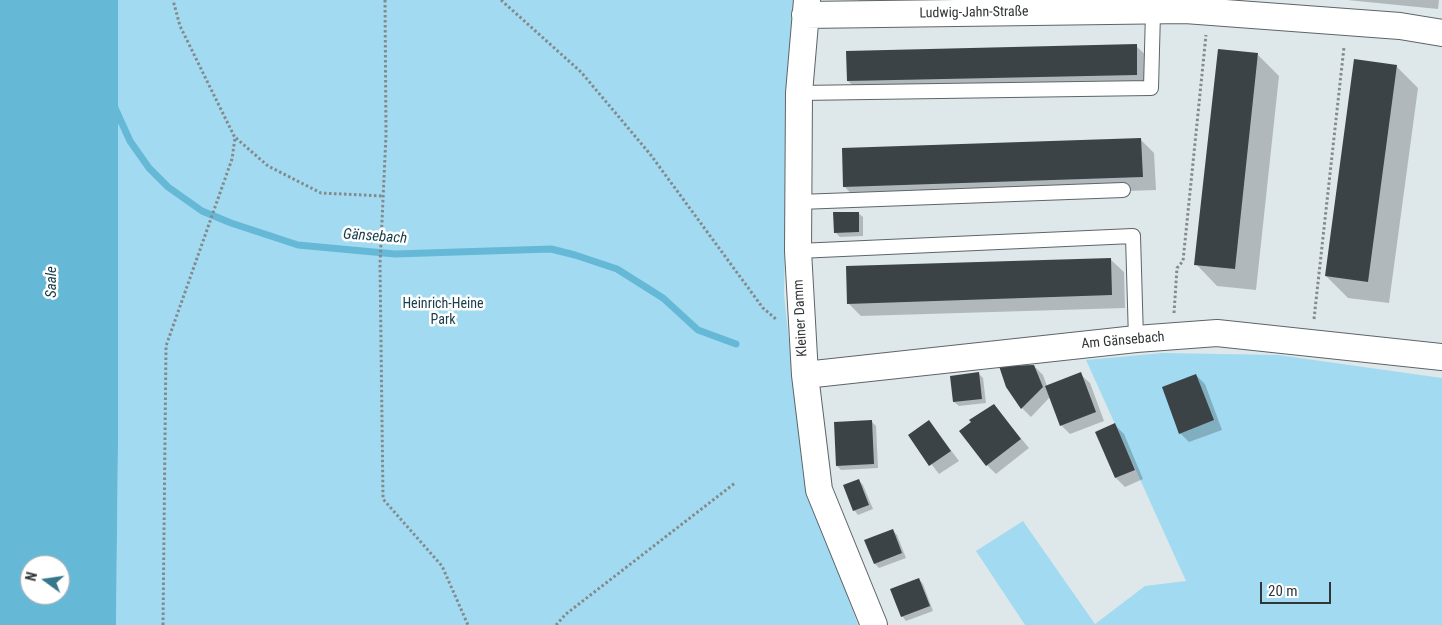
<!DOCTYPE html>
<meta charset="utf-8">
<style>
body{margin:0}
#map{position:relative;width:1442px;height:625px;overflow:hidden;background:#dee7ea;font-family:"Roboto Condensed",sans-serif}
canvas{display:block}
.north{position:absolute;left:20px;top:555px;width:50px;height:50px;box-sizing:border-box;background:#fff;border:1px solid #adaeaf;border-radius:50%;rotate:284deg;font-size:14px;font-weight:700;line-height:20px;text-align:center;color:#313536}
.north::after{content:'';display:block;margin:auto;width:18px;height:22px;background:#37768b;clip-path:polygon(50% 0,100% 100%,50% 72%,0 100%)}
.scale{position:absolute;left:1260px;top:582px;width:71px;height:22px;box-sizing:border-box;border:2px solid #313536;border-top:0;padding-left:6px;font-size:15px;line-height:18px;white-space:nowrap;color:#313536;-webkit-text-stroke:4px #fff;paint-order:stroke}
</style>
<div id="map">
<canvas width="1442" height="625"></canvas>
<div class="north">N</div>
<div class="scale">20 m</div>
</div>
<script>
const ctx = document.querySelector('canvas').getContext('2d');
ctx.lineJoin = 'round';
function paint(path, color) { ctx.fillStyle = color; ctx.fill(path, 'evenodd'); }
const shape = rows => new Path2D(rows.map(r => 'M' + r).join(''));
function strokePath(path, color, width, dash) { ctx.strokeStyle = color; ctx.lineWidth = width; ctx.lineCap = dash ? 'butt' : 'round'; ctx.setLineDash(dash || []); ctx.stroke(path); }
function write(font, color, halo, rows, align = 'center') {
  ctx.font = font + ' "Roboto Condensed",sans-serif'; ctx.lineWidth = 5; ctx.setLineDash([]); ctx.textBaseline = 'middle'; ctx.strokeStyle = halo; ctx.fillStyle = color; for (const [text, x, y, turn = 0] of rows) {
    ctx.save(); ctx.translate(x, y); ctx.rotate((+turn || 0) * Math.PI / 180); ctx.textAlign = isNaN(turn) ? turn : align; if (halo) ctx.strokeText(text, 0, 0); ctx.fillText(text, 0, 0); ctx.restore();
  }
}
const green = shape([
 [118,0,794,0,788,107,784,294,803,475,858,625,116,625,118,443],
 [1163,353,1278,355,1442,378,1442,625,1025,625,976,551,1023,521,1095,624,1145,586,1186,581,1086,360]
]);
const water = shape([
 [0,0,118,0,118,443,116,625,0,625],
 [30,565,60,565,60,595,30,595]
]);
const shadow = shape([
 [858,0,987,0,870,12],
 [1347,0,1439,0,1438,9],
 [1136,46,1150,59,1150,88,862,94,848,81],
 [1258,55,1279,76,1256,290,1217,286,1196,264],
 [1396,66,1418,88,1389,303,1348,298,1326,276],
 [1141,140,1154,153,1156,190,857,200,844,186],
 [858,213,863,217,863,236,840,237,835,232],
 [1110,259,1124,272,1125,308,861,316,848,303],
 [1034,366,1043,375,1047,386,1080,374,1090,383,1104,421,1070,434,1061,425,1050,397,1031,417,1022,408],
 [979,374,983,378,986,403,959,406,954,402,952,377],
 [1196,375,1205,384,1222,430,1189,442,1180,433],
 [994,406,1029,448,996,474,987,465],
 [929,421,959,461,939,474,909,435],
 [872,422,876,426,878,468,841,470,837,466],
 [1115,425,1124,434,1143,479,1125,487,1116,478,1097,432],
 [859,481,863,485,873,509,858,515,854,510],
 [892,530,897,535,906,558,879,568,875,564,866,541],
 [919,579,923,584,933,611,906,621,902,616]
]);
const stream = shape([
 [115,108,130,141,149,168,168,187,202,211,231,223,298,245,395,254,551,249,575,255,617,269,663,298,698,330,736,344]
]);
const building = shape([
 [1137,44,1137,75,847,81,846,51],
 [1218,49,1258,53,1235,269,1194,265],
 [1354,59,1397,65,1368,282,1325,276],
 [1141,138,1143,177,843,187,842,148],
 [833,212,859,212,859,232,834,233],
 [1111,258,1112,295,847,304,846,266],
 [1034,365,1043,387,1021,409,1006,387,999,366],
 [979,372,982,399,953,402,950,376],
 [1081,372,1096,412,1060,426,1045,386],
 [1196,374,1214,420,1179,434,1162,387],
 [994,404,1021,439,986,466,959,431,971,422,969,420],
 [872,420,874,464,836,466,834,422],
 [929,420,951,451,929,466,908,435],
 [1115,423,1135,470,1115,478,1095,432],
 [859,479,869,505,853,511,843,485],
 [893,529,902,553,874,564,864,540],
 [919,578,930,606,901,617,890,589]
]);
const path = shape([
 [385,0,386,135,380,264,383,499,442,566,468,625],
 [501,0,581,72,650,154,763,308,777,320],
 [236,138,268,166,321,193,383,196],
 [1174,313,1177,268,1183,261,1206,35],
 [1314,319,1344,47],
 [163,625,166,346,232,159,235,138,180,26,173,0],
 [556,625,566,614,735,483]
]);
const lane = shape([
 [799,93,1151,88,1153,12],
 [799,202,1123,190],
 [798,251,1133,236,1136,339]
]);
const street = shape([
 [807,0,799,93,798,251,805,375,819,490,874,625],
 [805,15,1185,10,1400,26,1442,33],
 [805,375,1136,339,1217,333,1442,357]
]);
const streetNames = [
 ["Ludwig-Jahn-Straße",974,13,-1],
 ["Kleiner Damm",801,318,-93],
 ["Am Gänsebach",1123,341,-5]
];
const parkNames = [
 ["Heinrich-Heine",443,304],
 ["Park",443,320]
];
const waterNames = [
 ["Gänsebach",375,237,4],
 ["Saale",52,282,-90]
];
paint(green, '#a2dbf1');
paint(water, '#65b9d7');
paint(shadow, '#0003');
strokePath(stream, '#65b9d7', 7);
paint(building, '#3c4346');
strokePath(lane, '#5d6568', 16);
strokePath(street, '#5d6568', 28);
strokePath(path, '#838a8c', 3, [2.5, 2.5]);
strokePath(lane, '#fff', 14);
strokePath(street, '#fff', 26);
write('14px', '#313536', '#fff', streetNames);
write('14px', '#1a404e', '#fff', parkNames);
write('italic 15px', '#163c49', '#fff', waterNames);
</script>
